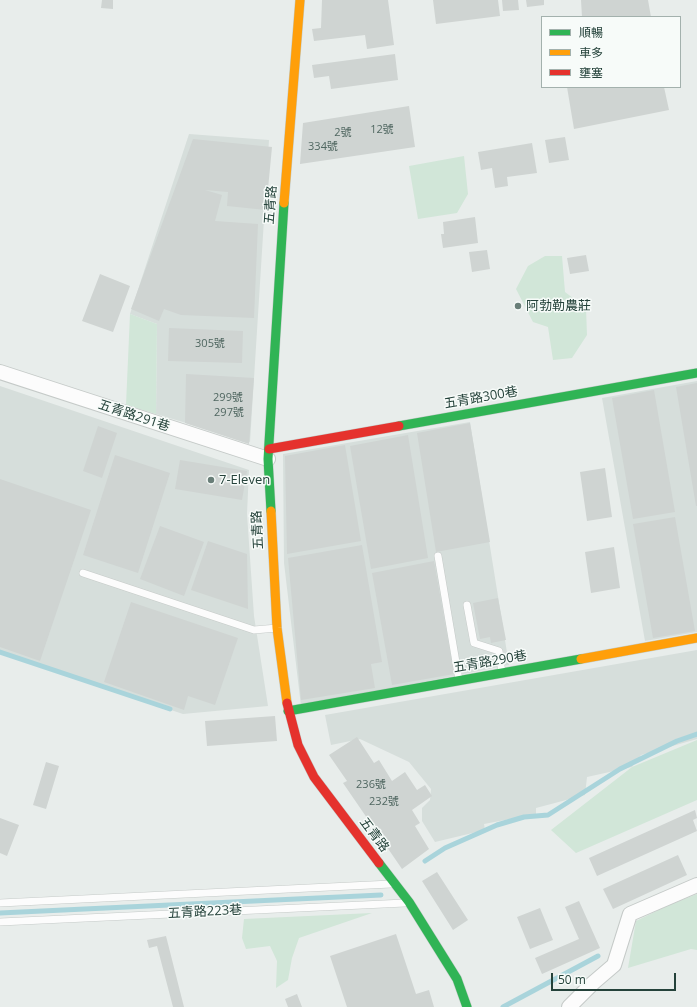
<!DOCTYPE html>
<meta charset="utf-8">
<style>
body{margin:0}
#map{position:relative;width:697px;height:1007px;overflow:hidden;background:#e8edeb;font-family:"Open Sans","Noto Sans TC",sans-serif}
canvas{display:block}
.legend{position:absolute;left:541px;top:16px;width:140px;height:72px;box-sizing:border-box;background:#f7fbf9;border:1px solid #a3b1ad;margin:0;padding:5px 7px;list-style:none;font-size:12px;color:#24423a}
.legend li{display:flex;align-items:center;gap:8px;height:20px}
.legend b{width:20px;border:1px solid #a3b1ad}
.scale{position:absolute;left:551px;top:973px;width:125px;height:18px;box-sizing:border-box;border:2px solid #24423a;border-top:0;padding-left:5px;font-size:12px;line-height:14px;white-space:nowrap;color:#24423a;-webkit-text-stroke:3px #f7fbf9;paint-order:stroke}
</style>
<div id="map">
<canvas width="697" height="1007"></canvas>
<ul class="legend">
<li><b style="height:5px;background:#30b455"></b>順暢</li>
<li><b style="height:5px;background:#ff9f0a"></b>車多</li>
<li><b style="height:5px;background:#e5322d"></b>壅塞</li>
</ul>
<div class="scale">50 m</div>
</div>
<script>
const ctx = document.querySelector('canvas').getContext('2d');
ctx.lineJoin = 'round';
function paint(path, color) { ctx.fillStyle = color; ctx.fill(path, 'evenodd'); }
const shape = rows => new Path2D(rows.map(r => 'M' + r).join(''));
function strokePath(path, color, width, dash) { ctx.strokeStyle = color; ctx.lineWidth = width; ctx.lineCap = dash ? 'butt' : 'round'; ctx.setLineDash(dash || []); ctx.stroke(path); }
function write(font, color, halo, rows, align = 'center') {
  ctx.font = font + ' "Open Sans","Noto Sans TC",sans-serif'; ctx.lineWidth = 3; ctx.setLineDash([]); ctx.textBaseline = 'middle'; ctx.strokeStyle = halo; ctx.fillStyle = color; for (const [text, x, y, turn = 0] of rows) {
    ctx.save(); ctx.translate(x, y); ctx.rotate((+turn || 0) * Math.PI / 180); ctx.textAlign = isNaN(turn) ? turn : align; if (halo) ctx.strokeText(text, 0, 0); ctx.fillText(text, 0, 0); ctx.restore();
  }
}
const built = shape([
 [189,134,269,140,250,442,156,414,157,324,130,314],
 [697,381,697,632,645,641,602,398],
 [0,386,249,470,247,514,254,616,268,706,183,714,0,653],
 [470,422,509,665,301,706,284,563,283,454],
 [697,650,697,739,641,755,632,767,587,777,585,795,536,808,536,814,484,824,485,830,435,842,422,821,422,808,430,800,431,789,409,762,360,739,331,745,325,715]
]);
const green = shape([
 [464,156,468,194,457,213,418,219,409,166],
 [545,256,562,256,565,292,586,308,587,335,572,358,553,360,548,327,533,322,516,289,528,266],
 [130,314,157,324,156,414,126,405],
 [697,740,697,800,576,853,551,830,632,767],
 [697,894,697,950,691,949,628,968,636,921,669,905],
 [372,913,299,938,292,958,288,980,276,988,277,961,270,946,246,949,242,938,244,919]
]);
const stream = shape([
 [0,652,170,709],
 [425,861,445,848,497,825,524,817,548,815,620,769,677,741,697,734],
 [0,913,381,895],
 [503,1007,598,956]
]);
const building = shape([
 [102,0,113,0,113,9,101,8],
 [322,0,388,0,394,45,367,49,365,35,314,41,312,29,321,28],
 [433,0,498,0,500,16,436,24],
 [502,0,518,0,519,10,503,11],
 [526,0,544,0,544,5,527,7],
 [581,0,648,0,651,17,582,17],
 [395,54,398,80,331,89,329,76,314,78,312,65],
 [567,87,664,87,669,110,574,129],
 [409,106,415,147,300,164,303,123],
 [565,137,569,160,549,163,545,140],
 [193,139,272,147,266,210,227,206,228,192,205,190,222,195,215,221,258,224,254,318,181,315,164,309,159,321,131,309],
 [532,143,537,173,507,177,508,186,495,188,492,168,481,170,478,152],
 [475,217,478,243,443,248,441,234,444,234,443,222],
 [487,250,490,269,472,272,469,252],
 [586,255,589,271,570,274,567,258],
 [100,274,130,286,113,332,82,321],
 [169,328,243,331,242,363,168,361],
 [186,374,254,378,249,444,185,423],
 [697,383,697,506,696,506,676,387],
 [654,390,675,512,633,519,612,398],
 [470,423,490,542,436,552,417,433],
 [98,426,117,433,102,478,83,471],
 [408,435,428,558,371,569,350,446],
 [345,445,361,541,287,554,285,456],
 [115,455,170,473,138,573,83,555],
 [180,460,247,471,242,500,175,489],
 [605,468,612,517,587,521,580,472],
 [0,479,91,510,40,661,0,647],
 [675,517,695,631,653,638,633,524],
 [160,526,204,542,184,596,140,579],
 [208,541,247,554,248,609,191,590],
 [362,545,382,662,371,664,375,688,301,700,288,558],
 [614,547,620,588,591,593,585,552],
 [434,561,454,674,392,685,372,573],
 [498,598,506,640,491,643,490,637,480,639,473,603],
 [131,602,238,638,215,705,188,696,184,710,104,682],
 [275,716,277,741,207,746,205,721],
 [357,737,374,763,379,760,392,781,405,772,417,790,425,785,432,796,412,810,420,823,415,826,429,849,402,869,343,783,347,781,329,755],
 [46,762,59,766,46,809,33,805],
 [695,810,697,818,693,820,697,831,597,876,589,858],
 [0,818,19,825,7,856,0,853],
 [678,855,687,875,613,909,603,889],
 [437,872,468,920,453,930,422,881],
 [579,901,600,948,542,974,535,958,579,939,565,907],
 [540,908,553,940,530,949,517,917],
 [396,934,416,994,429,990,434,1007,347,1007,330,956],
 [166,936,184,1007,173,1007,157,946,149,948,147,940],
 [297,994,302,1007,288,1007,285,999]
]);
const lane = shape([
 [438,556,459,680],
 [83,573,254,630,277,628],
 [467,605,474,643,499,651,502,673],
 [0,903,391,884],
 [0,922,405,903]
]);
const street = shape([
 [0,372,268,459],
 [569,1007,593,983,614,965,630,914,697,885]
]);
const fast = shape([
 [399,426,697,373],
 [271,511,268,459,284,203],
 [288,711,581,659],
 [379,863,409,902,457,979,467,1007]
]);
const slow = shape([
 [284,203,300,0],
 [271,511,277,628,287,703],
 [581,659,697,638]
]);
const jam = shape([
 [269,449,399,426],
 [287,703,298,745,314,777,379,863]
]);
const markers = [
 [518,306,4,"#697e78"],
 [211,480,4,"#697e78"]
];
const numberNames = [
 ["12號",382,130],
 ["2號",343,133],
 ["334號",323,147],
 ["305號",210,344],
 ["299號",228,398],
 ["297號",229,413],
 ["236號",371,785],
 ["232號",384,802]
];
const streetNames = [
 ["五青路",271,205,-86],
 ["五青路300巷",481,398,-10],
 ["五青路291巷",134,416,18],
 ["五青路",258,530,-93],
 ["五青路290巷",490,662,-10],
 ["五青路",374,835,53],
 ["五青路223巷",205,912,-3]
];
const poiNames = [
 ["阿勃勒農莊",526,306],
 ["7-Eleven",219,480]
];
paint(built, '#d6dedb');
paint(green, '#d1e6d8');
strokePath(stream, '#a9d4db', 5);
paint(building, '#cfd4d2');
strokePath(lane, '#c5cac8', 8);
strokePath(street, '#c5cac8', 16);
strokePath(fast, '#c3cbc8', 10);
strokePath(slow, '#c3cbc8', 10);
strokePath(jam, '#c3cbc8', 10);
strokePath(lane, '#fcfcfc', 7);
strokePath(street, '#fcfcfc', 14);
strokePath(fast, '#30b455', 9);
strokePath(slow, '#ff9f0a', 9);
strokePath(jam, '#e5322d', 9);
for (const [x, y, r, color] of markers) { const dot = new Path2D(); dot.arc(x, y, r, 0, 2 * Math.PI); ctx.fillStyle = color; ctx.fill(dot); strokePath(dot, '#f7fbf9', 1.5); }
write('11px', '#506761', null, numberNames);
write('13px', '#24423a', '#f7fbf9', streetNames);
write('13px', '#24423a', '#f7fbf9', poiNames, 'left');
</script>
